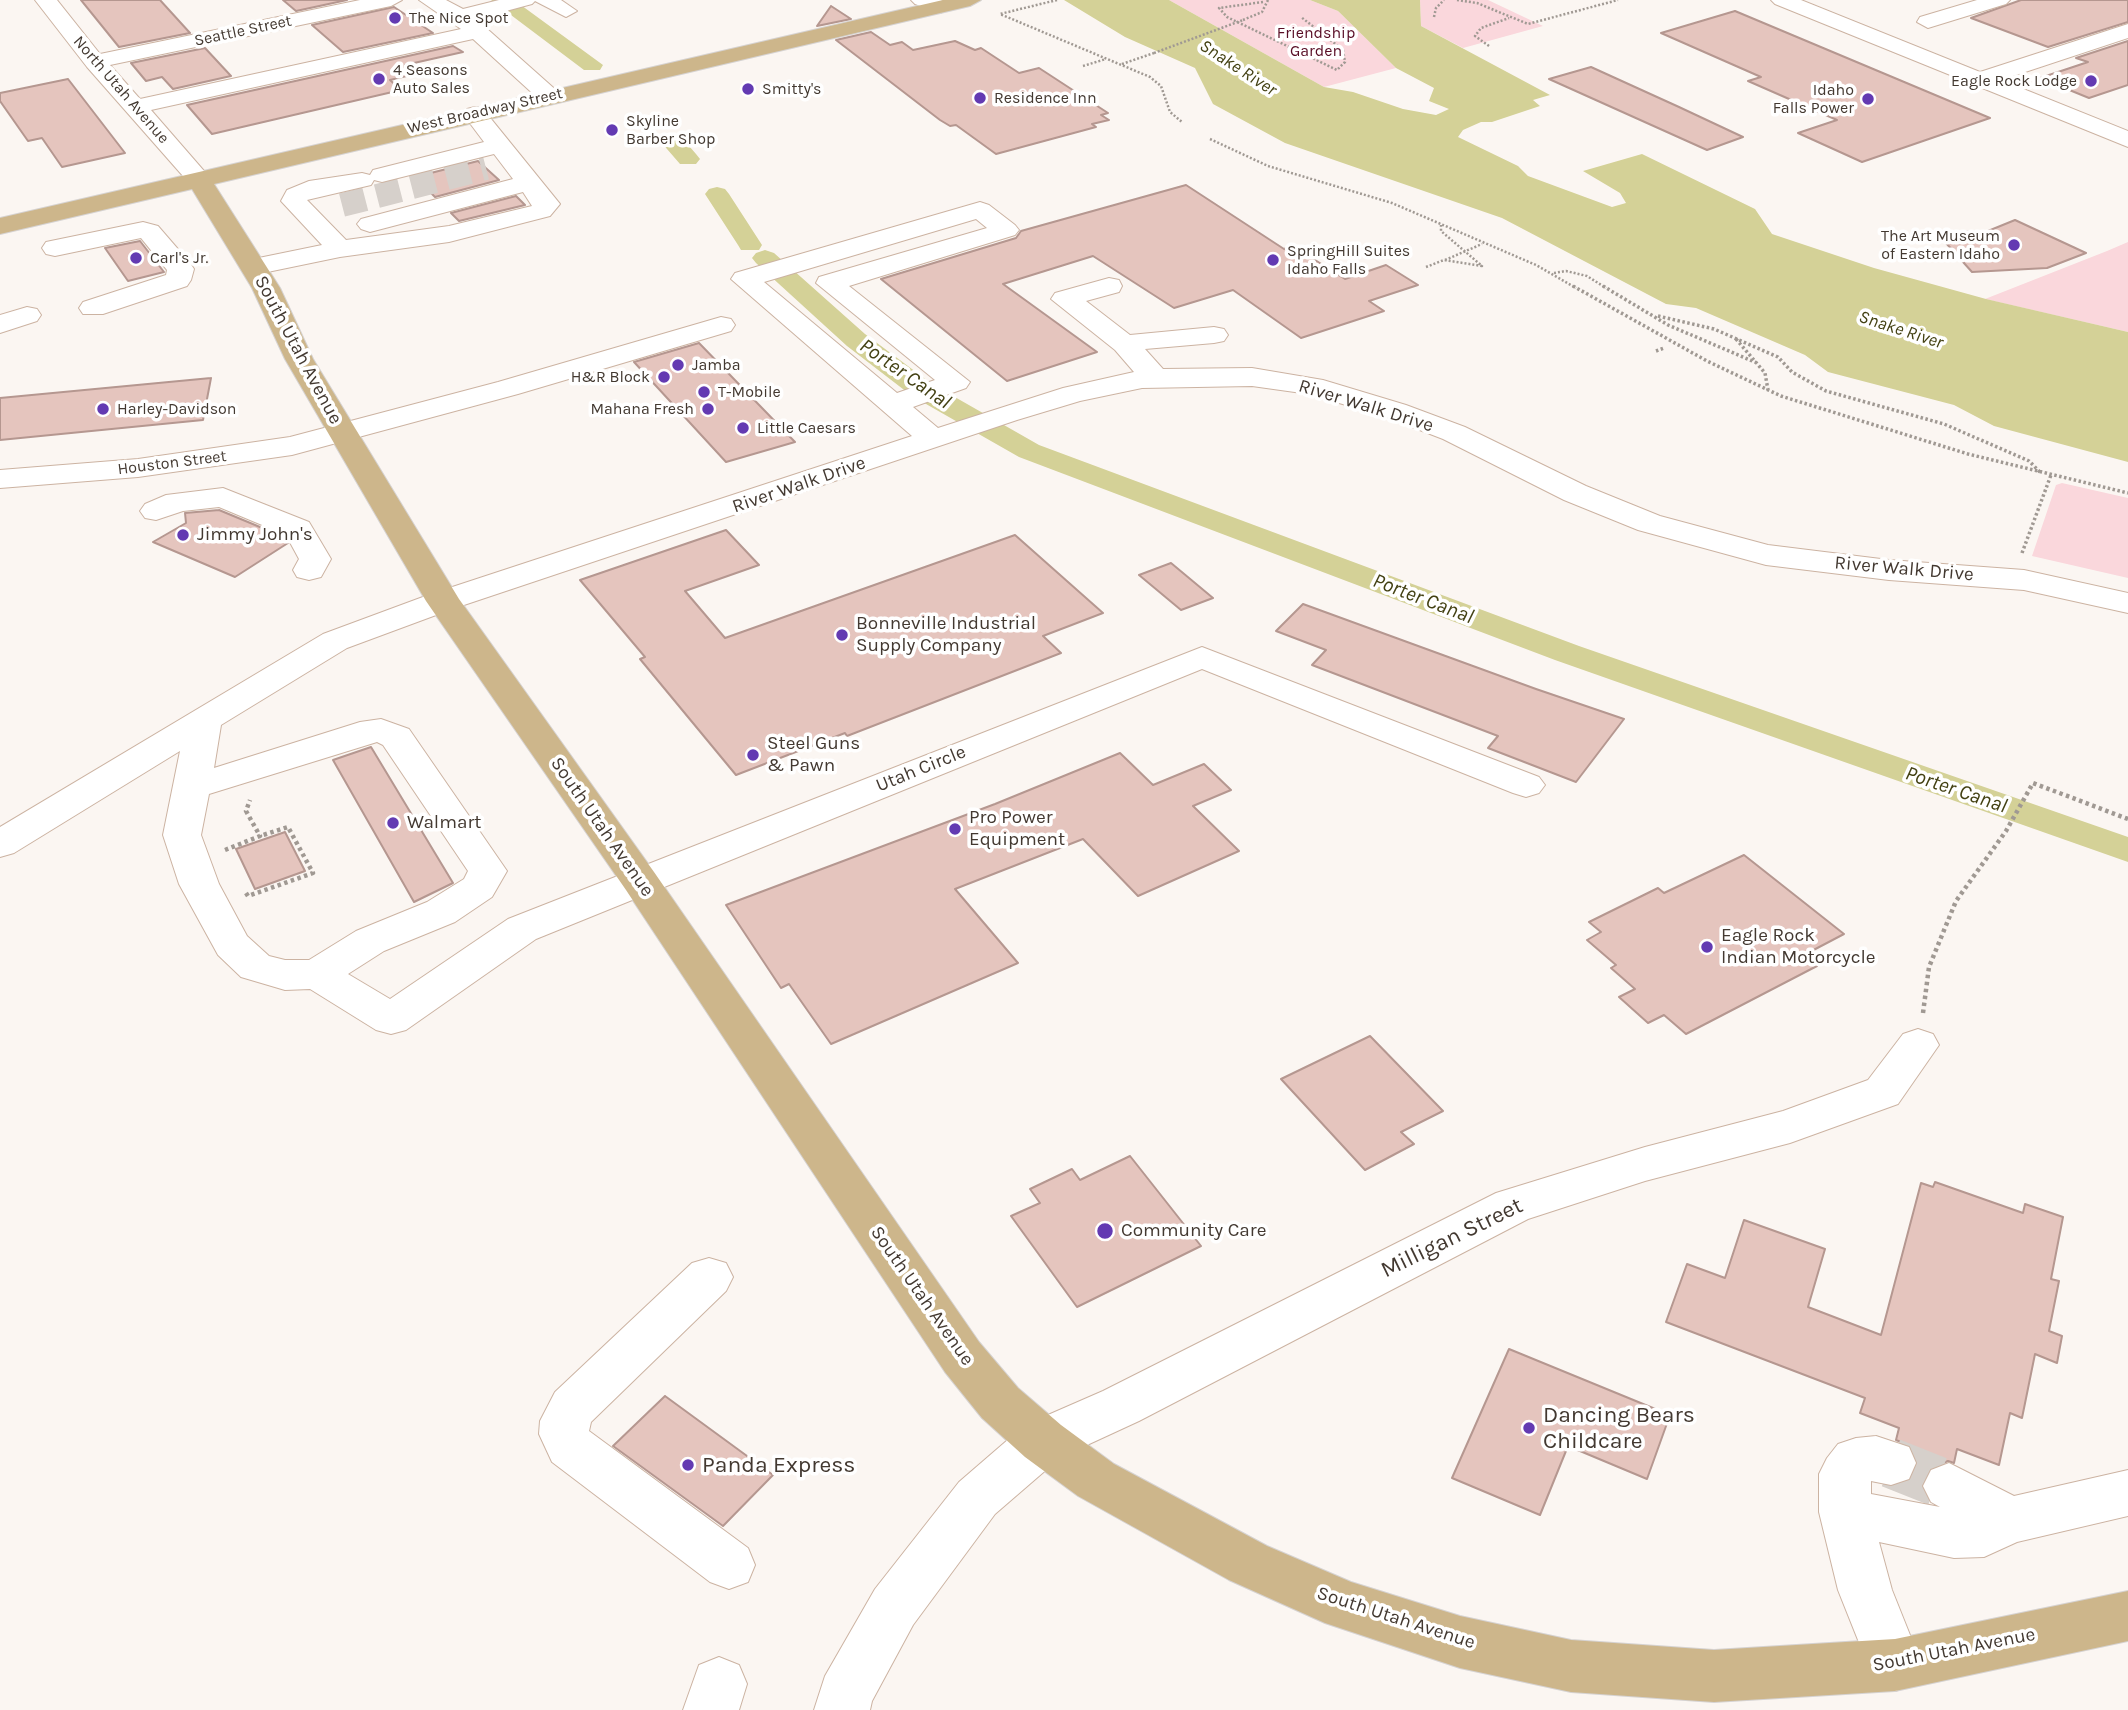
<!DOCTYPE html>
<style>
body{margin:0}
canvas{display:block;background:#fbf6f2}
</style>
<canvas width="2128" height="1710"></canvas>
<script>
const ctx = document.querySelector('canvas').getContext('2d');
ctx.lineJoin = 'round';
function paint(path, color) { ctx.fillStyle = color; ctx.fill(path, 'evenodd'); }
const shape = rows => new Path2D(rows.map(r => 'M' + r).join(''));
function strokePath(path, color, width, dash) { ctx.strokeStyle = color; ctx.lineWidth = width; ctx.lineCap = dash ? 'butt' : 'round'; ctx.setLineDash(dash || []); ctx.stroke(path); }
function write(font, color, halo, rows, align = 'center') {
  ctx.font = font + ' Karla,sans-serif'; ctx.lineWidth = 7; ctx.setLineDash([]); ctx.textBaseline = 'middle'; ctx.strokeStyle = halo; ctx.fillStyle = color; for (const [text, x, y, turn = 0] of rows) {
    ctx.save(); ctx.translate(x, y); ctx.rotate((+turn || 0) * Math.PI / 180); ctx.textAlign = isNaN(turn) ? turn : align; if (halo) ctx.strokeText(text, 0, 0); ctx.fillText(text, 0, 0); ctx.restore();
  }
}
const green = shape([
 [1169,0,1310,0,1338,11,1396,68,1324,87],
 [1420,0,1488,0,1543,26,1463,48,1421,26],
 [2128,242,2128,332,1985,299,2107,251],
 [2062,483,2128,498,2128,578,2032,556,2056,485]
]);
const water = shape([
 [1064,0,1169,0,1324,87,1353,92,1403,109,1436,115,1449,109,1429,101,1434,88,1396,68,1338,11,1310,0,1420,0,1421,26,1550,95,1533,100,1540,106,1492,122,1481,122,1463,130,1458,137,1518,166,1528,176,1612,207,1626,203,1620,193,1583,171,1642,154,1755,209,1772,234,1874,268,1986,299,2128,332,2128,462,1994,426,1954,405,1828,372,1805,355,1696,308,1666,304,1502,218,1285,143,1213,104,1195,68,1125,37]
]);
const canal = shape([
 [491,0,514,0,603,65,600,70,584,70,491,0],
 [675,137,683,139,696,154,700,159,696,164,680,164,667,149,663,144,667,139,675,137],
 [717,187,725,189,729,194,762,245,759,250,741,250,738,245,705,194,709,189,717,187],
 [765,250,774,253,865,334,932,384,1039,445,1579,646,2128,837,2128,862,1555,660,1019,457,912,396,847,346,756,263,752,258,756,253,765,250]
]);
const building = shape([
 [81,0,160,0,190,33,119,47,81,0],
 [283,0,347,0,296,11,283,0],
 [2021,0,2128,0,2128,22,2048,47,1971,18,2021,0],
 [831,6,851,19,817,26,831,6],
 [394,7,433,33,343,52,312,25,394,7],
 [1735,11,1990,118,1862,162,1798,133,1837,120,1748,81,1761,77,1661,33,1735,11],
 [871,32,890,45,902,42,913,50,955,41,975,50,981,48,1019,73,1039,68,1108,113,1101,115,1109,120,1092,124,1096,127,996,154,956,125,950,126,940,120,836,40,871,32],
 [2128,41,2128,85,2089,98,2040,78,2088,62,2076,58,2128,41],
 [453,46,463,52,405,65,415,74,390,80,401,90,212,134,187,105,453,46],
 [205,48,231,76,173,89,162,77,146,81,131,63,205,48],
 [1591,67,1679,107,1743,137,1707,150,1549,79,1591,67],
 [68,79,125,153,62,167,42,138,28,141,0,101,0,93,68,79],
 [478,161,499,180,435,197,415,177,478,161],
 [1186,185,1284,249,1293,246,1345,279,1386,265,1418,285,1369,301,1384,311,1301,338,1233,290,1174,308,1093,256,1003,284,1097,352,1007,381,881,279,1016,238,1021,231,1186,185],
 [516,196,525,205,459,221,451,213,516,196],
 [2015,220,2086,253,2047,268,1972,272,1937,233,1988,231,2015,220],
 [140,241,164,272,128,281,105,248,140,241],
 [699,343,795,442,726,462,634,362,699,343],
 [211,378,203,420,0,440,0,398,211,378],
 [219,510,284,537,288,543,235,577,153,542,186,523,185,513,219,510],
 [726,530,759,565,685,591,725,638,1015,535,1103,613,1043,636,1061,653,847,736,845,733,736,775,640,659,645,657,580,580,726,530],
 [1171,563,1213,598,1181,610,1139,575,1171,563],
 [1303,604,1536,689,1624,719,1576,782,1488,748,1498,736,1312,665,1326,650,1276,631,1303,604],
 [371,747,453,883,414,902,333,760,371,747],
 [1120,753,1153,785,1204,764,1231,790,1193,806,1239,851,1138,896,1083,839,955,889,1018,963,831,1044,789,984,781,988,726,905,995,804,1120,753],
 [285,832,305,871,255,889,236,849,285,832],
 [1744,855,1844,934,1804,955,1817,966,1686,1034,1664,1015,1648,1023,1619,997,1635,989,1611,968,1616,965,1587,940,1601,932,1589,922,1658,888,1664,893,1744,855],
 [1370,1036,1443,1111,1401,1132,1414,1144,1365,1170,1281,1079,1370,1036],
 [1130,1156,1201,1246,1077,1307,1011,1216,1040,1203,1030,1189,1072,1169,1080,1180,1130,1156],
 [1935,1182,2023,1213,2025,1204,2063,1217,2051,1279,2059,1281,2049,1331,2062,1336,2057,1363,2035,1354,2022,1418,2010,1413,1999,1465,1957,1449,1954,1463,1948,1461,1929,1469,1921,1485,1928,1502,1891,1488,1911,1480,1918,1462,1911,1446,1896,1440,1899,1428,1860,1413,1865,1398,1666,1322,1687,1264,1725,1278,1744,1220,1825,1249,1808,1307,1881,1335,1921,1183,1933,1187,1935,1182],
 [1509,1349,1670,1415,1647,1479,1568,1446,1540,1515,1452,1478,1509,1349],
 [665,1396,773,1475,723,1526,613,1446,665,1396]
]);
const minorTunnelFar1 = shape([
 [342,205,486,168]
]);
const minorTunnel = shape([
 [1891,1463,1949,1486]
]);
const pathFar2 = shape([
 [1057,0,1000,14,1150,77,1161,86,1170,112,1182,122],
 [1457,0,1477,3,1528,24,1618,0],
 [1263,2,1219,8,1227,17,1337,70,1345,62,1343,50,1301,17],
 [1434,17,1436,8,1444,0],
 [1243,20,1262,12,1268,0],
 [1489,46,1475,36,1481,28,1509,18],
 [1122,64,1154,53],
 [1083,66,1106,59],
 [1210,139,1268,166,1392,203,1536,265,1576,288],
 [1445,260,1482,244],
 [1426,267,1444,260,1482,266,1441,231,1441,225],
 [1554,273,1566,271,1587,276,1606,288]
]);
const pathFar1 = shape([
 [1573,286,1707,361,1781,396,1968,454,2128,493],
 [1603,286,1668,325,1757,363],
 [1658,316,1714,329,1778,357,1792,372,1826,391,1944,424,2029,461,2041,473],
 [1736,339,1765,373,1768,390],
 [1656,351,1664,348],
 [2022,553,2051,475]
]);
const path = shape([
 [225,850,260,836,246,811,250,800],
 [246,893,248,896,313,873,288,827,260,836],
 [1923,1013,1929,967,1956,901,2006,831,2033,783,2128,819]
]);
const minor = shape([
 [35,0,57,0,100,54,360,0,402,0,391,6,110,65,140,99,461,29,419,0,446,0,463,9,499,0,561,0,577,11,566,17,535,1,532,4,476,19,557,91,561,96,557,101,549,103,541,101,473,39,151,110,211,179,208,184,199,186,190,184,87,67,35,0],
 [911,0,941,0,951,7,940,13,915,4,911,0],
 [1771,0,1801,0,1980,72,2128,24,2128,38,2001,80,2128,131,2128,147,1775,4,1771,0],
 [1977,0,2010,0,2006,4,1928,28,1917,22,1920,17,1977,0],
 [475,107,483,109,560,204,550,216,449,242,340,257,253,275,244,273,240,267,244,261,322,245,281,201,287,190,309,181,362,173,370,175,373,170,484,142,463,114,467,109,475,107],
 [494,154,513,179,361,219,357,224,361,229,370,232,523,192,532,206,449,226,346,240,307,200,371,185,374,180,382,182,494,154],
 [980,202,989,205,1015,225,1019,230,1015,235,849,286,970,382,966,388,913,407,938,428,1063,388,1134,372,1115,350,1051,299,1055,293,1109,278,1119,280,1122,286,1119,292,1086,301,1130,335,1214,327,1224,329,1228,335,1224,341,1214,343,1145,349,1163,369,1252,368,1323,380,1406,405,1465,427,1586,486,1660,516,1768,545,1889,560,2024,570,2128,593,2128,613,2024,590,1889,580,1766,565,1638,530,1564,500,1443,439,1386,417,1309,394,1252,386,1142,388,1080,401,1017,420,455,608,347,648,221,725,214,768,360,722,381,719,409,729,507,871,492,897,455,922,384,951,348,974,390,999,508,919,1202,647,1539,777,1545,785,1539,793,1526,797,1513,793,1202,669,536,939,406,1030,391,1034,376,1030,310,989,285,990,241,977,218,955,179,884,163,835,180,751,14,853,0,857,0,827,323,634,431,594,912,436,731,279,735,273,980,202],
 [976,219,987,228,819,277,816,283,935,380,897,393,764,282,976,219],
 [377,742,383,745,468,871,464,879,427,902,356,931,309,960,285,960,269,956,247,936,219,884,201,835,209,794,377,742],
 [143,222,158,226,190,263,194,269,191,280,187,286,103,314,83,314,79,308,83,302,166,275,167,270,141,238,55,256,46,254,42,248,46,242,143,222],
 [27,307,37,309,41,315,37,321,0,333,0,315,27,307],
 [721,317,731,319,735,325,731,331,518,394,292,455,138,477,0,488,0,470,138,459,290,437,498,382,721,317],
 [223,488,309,522,331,559,321,577,309,580,297,577,293,570,299,559,286,535,219,507,183,511,156,520,145,518,140,511,145,504,166,495,223,488],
 [1918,1029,1933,1034,1939,1045,1898,1104,1790,1143,1645,1181,1528,1219,1139,1421,1061,1457,995,1514,913,1625,872,1701,870,1710,814,1710,825,1676,875,1589,959,1482,1025,1425,1103,1391,1496,1193,1645,1147,1783,1111,1868,1080,1903,1034,1918,1029],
 [709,1258,726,1263,733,1277,726,1291,591,1422,589,1431,748,1548,755,1565,748,1582,729,1589,710,1582,552,1462,539,1434,540,1421,555,1392,692,1263,709,1258],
 [1876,1436,1909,1447,1916,1463,1909,1479,1891,1485,1871,1481,1871,1494,1940,1507,1931,1502,1923,1486,1931,1470,1949,1463,2014,1496,2128,1470,2128,1516,2017,1542,1984,1557,1954,1558,1879,1542,1892,1590,1922,1665,1914,1684,1895,1691,1876,1684,1868,1665,1838,1590,1819,1512,1819,1474,1827,1458,1838,1444,1856,1438,1876,1436],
 [719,1657,739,1665,747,1684,739,1710,683,1710,699,1665,719,1657]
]);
const major = shape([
 [943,0,981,0,970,6,214,184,280,288,313,359,459,599,654,872,979,1342,1018,1388,1061,1425,1114,1464,1267,1546,1351,1582,1460,1616,1571,1640,1714,1650,1895,1639,2128,1591,2128,1641,1895,1691,1714,1702,1571,1692,1460,1668,1325,1623,1229,1580,1078,1496,1025,1457,982,1418,945,1372,626,890,426,601,285,359,252,288,192,189,0,234,0,218,943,0]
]);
const pathBridge = shape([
 [1154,53,1243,20]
]);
const markers = [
 [395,18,7,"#633ab2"],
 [379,79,7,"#633ab2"],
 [2091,81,7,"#633ab2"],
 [748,89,7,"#633ab2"],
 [980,98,7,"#633ab2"],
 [1868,99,7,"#633ab2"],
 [612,130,7,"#633ab2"],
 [2014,245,7,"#633ab2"],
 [136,258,7,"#633ab2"],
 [1273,260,7,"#633ab2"],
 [678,365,7,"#633ab2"],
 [664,377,7,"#633ab2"],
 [704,392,7,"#633ab2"],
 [103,409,7,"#633ab2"],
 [708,409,7,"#633ab2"],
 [743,428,7,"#633ab2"],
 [183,535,7,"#633ab2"],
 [842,635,7,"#633ab2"],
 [753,755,7,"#633ab2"],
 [393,823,7,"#633ab2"],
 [955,829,7,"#633ab2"],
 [1707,947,7,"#633ab2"],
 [1105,1231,9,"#633ab2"],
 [1529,1428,7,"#633ab2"],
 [688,1465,7,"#633ab2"]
];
const farPoinames = [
 ["The Nice Spot",409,18],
 ["4 Seasons",393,70],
 ["Auto Sales",393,88],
 ["Eagle Rock Lodge",2077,81,"right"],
 ["Smitty's",762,89],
 ["Idaho",1854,90,"right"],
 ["Falls Power",1854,108,"right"],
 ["Residence Inn",994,98],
 ["Skyline",626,121],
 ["Barber Shop",626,139],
 ["The Art Museum",2000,236,"right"],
 ["of Eastern Idaho",2000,254,"right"],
 ["SpringHill Suites",1287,251],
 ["Idaho Falls",1287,269],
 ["Carl's Jr.",150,258],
 ["Jamba",692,365],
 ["H&R Block",650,377,"right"],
 ["T-Mobile",718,392],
 ["Harley-Davidson",117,409],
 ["Mahana Fresh",694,409,"right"],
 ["Little Caesars",757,428]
];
const farStreetnames = [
 ["Seattle Street",243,31,-12],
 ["North Utah Avenue",121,90,49],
 ["West Broadway Street",485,111,-13],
 ["Houston Street",172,463,-7]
];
const farParknames = [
 ["Friendship",1316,33],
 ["Garden",1316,51]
];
const farWaternames = [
 ["Snake River",1238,68,33],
 ["Snake River",1901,330,18]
];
const streetNames = [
 ["South Utah Avenue",298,350,62],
 ["River Walk Drive",1366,406,17],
 ["River Walk Drive",799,485,-19],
 ["River Walk Drive",1904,569,5],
 ["Utah Circle",921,769,-22],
 ["South Utah Avenue",602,827,55],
 ["South Utah Avenue",922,1296,55],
 ["South Utah Avenue",1396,1618,18],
 ["South Utah Avenue",1954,1650,-11]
];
const poiNames = [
 ["Jimmy John's",197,535],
 ["Bonneville Industrial",856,624],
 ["Supply Company",856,646],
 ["Steel Guns",767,744],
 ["& Pawn",767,766],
 ["Pro Power",969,818],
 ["Equipment",969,840],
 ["Walmart",407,823],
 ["Eagle Rock",1721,936],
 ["Indian Motorcycle",1721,958],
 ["Community Care",1121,1231]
];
const waterNames = [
 ["Porter Canal",905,374,35],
 ["Porter Canal",1423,599,21],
 ["Porter Canal",1956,790,19]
];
const nearStreetnames = [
 ["Milligan Street",1452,1238,-26]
];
const nearPoinames = [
 ["Dancing Bears",1543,1415],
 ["Childcare",1543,1441],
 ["Panda Express",702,1465]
];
paint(green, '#fad7dc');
paint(water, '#d4d197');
paint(canal, '#d4d197');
paint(building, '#e5c5be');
strokePath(building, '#b59790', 2);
strokePath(minorTunnelFar1, '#d6d0cb', 24, [24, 12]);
strokePath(minorTunnel, '#d6d0cb', 50, [50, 24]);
strokePath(minor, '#ccb3a2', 2);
strokePath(major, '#d6d3d2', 2);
strokePath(pathFar2, '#a09993', 2.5, [2, 2]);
strokePath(pathFar1, '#a09993', 3.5, [2.5, 2.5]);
strokePath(path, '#a09993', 4.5, [3.5, 3.5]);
paint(minor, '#fff');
paint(major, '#cdb68b');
strokePath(pathBridge, '#a09993', 2.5, [2, 2]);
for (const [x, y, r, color] of markers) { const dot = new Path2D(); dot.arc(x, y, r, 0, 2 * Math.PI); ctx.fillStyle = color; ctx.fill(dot); strokePath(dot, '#fff', 2.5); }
write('16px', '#433931', '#fff', farPoinames, 'left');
write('16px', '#433931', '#fff', farStreetnames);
write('16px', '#580d25', '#fff', farParknames);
write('italic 18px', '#434113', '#fff', farWaternames);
write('19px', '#433931', '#fff', streetNames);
write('19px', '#433931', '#fff', poiNames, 'left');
write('italic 21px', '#434113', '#fff', waterNames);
write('23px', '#433931', '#fff', nearStreetnames);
write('23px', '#433931', '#fff', nearPoinames, 'left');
</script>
